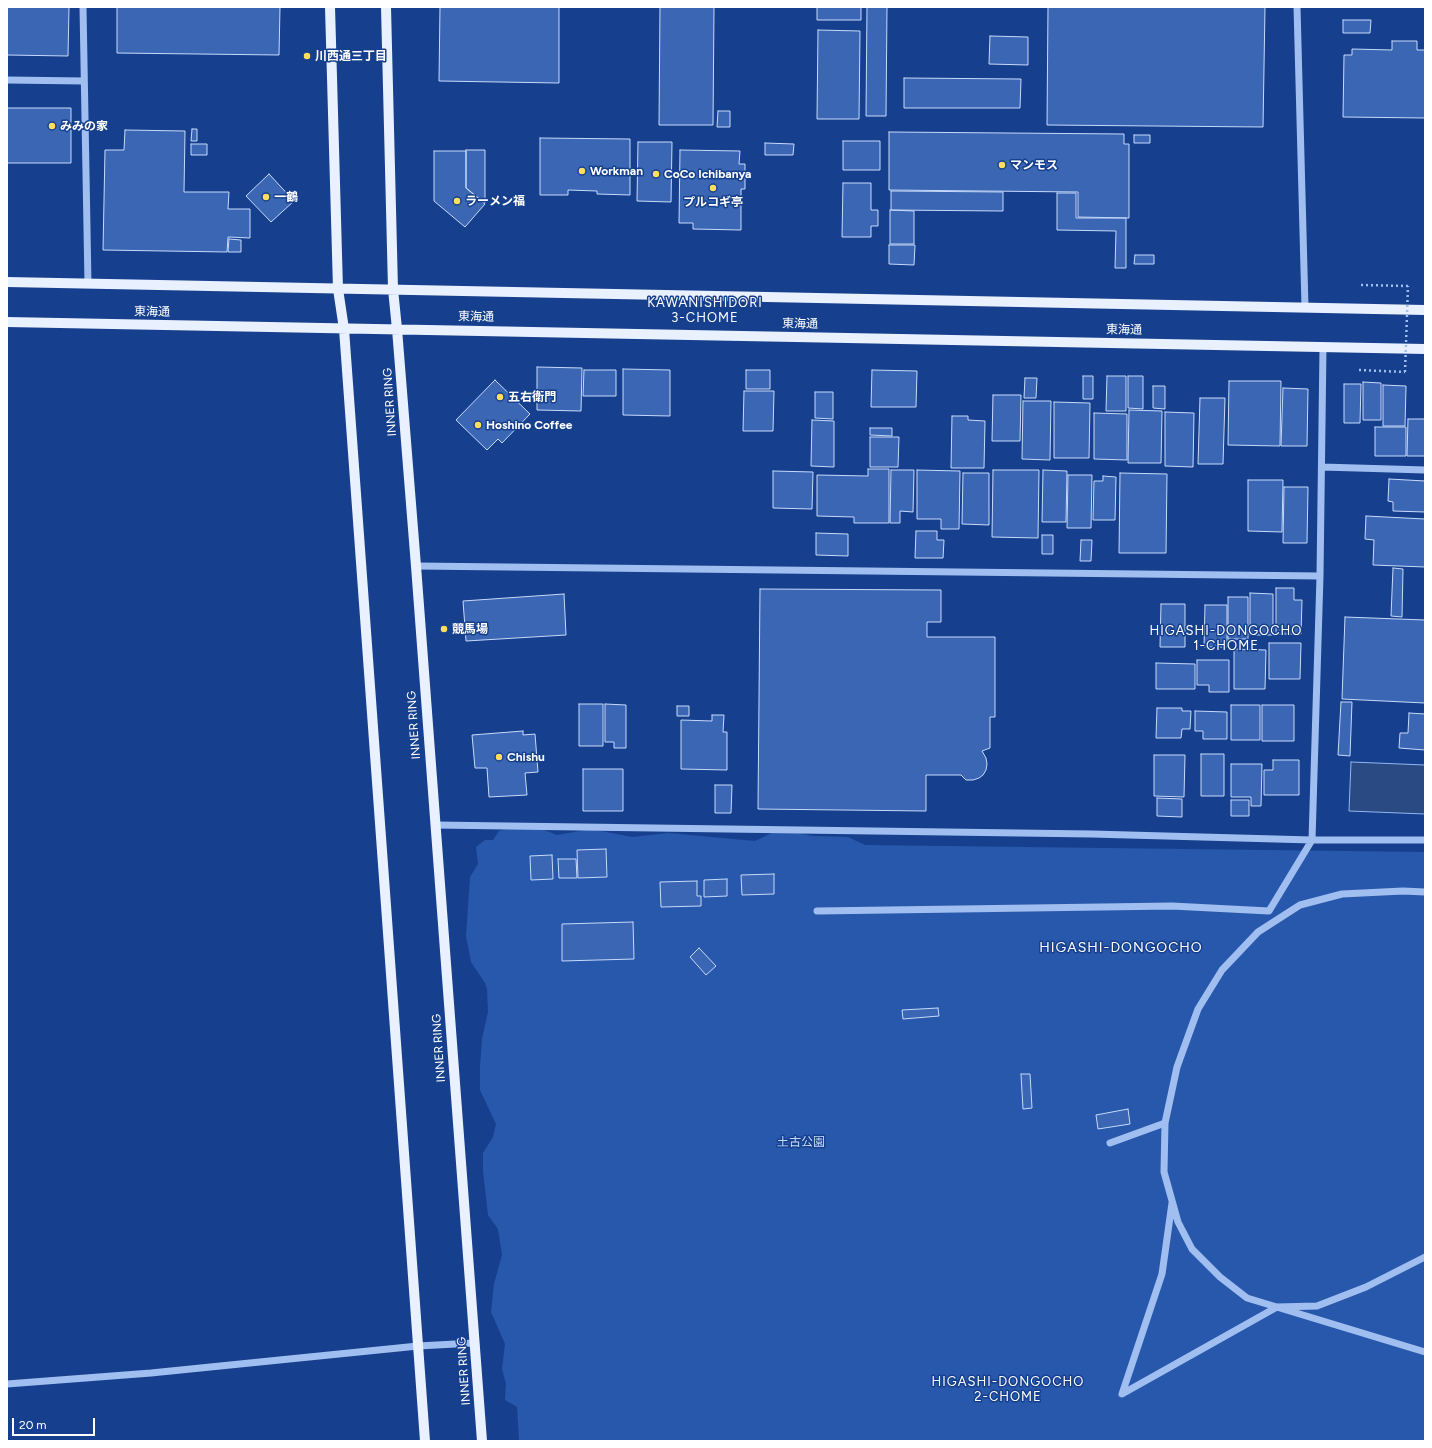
<!DOCTYPE html>
<meta charset="utf-8">
<style>
body{margin:0}
#map{position:relative;width:1432px;height:1448px;overflow:hidden;background:#16408d;font-family:Figtree,sans-serif}
canvas{display:block}
.frame{position:absolute;inset:0;border:8px solid #fff;pointer-events:none}
.scale{position:absolute;left:12px;top:1418px;width:83px;height:18px;box-sizing:border-box;border:2px solid #fff;border-top:0;padding-left:5px;font-size:12px;line-height:14px;white-space:nowrap;color:#fff;-webkit-text-stroke:3px #16408d;paint-order:stroke}
</style>
<div id="map">
<canvas width="1432" height="1448"></canvas>
<div class="frame"></div>
<div class="scale">20 m</div>
</div>
<script>
const ctx = document.querySelector('canvas').getContext('2d');
ctx.lineJoin = 'round';
function paint(path, color) { ctx.fillStyle = color; ctx.fill(path, 'evenodd'); }
const shape = rows => new Path2D(rows.map(r => 'M' + r).join(''));
function strokePath(path, color, width, dash) { ctx.strokeStyle = color; ctx.lineWidth = width; ctx.lineCap = dash ? 'butt' : 'round'; ctx.setLineDash(dash || []); ctx.stroke(path); }
function write(font, color, halo, rows, align = 'center') {
  ctx.font = font + ' Figtree,"Noto Sans JP",sans-serif'; ctx.lineWidth = 3; ctx.setLineDash([]); ctx.textBaseline = 'middle'; ctx.strokeStyle = halo; ctx.fillStyle = color; for (const [text, x, y, turn = 0] of rows) {
    ctx.save(); ctx.translate(x, y); ctx.rotate((+turn || 0) * Math.PI / 180); ctx.textAlign = isNaN(turn) ? turn : align; if (halo) ctx.strokeText(text, 0, 0); ctx.fillText(text, 0, 0); ctx.restore();
  }
}
const green = shape([
 [527,823,557,835,591,829,632,837,668,833,755,841,780,829,813,836,848,837,865,845,1425,852,1425,1441,519,1441,517,1407,505,1400,506,1384,502,1369,505,1344,491,1312,494,1284,502,1255,498,1229,488,1215,483,1171,483,1153,493,1137,496,1124,480,1090,480,1067,482,1039,488,1012,487,989,485,983,471,962,466,936,470,877,478,864,476,847,485,840,493,840,499,831]
]);
const water = shape([
 [1351,762,1425,765,1425,814,1349,811,1351,762]
]);
const building = shape([
 [7,7,69,7,68,56,7,55,7,7],
 [117,7,280,7,279,55,117,53,117,7],
 [440,7,559,7,559,83,439,81,440,7],
 [660,7,714,7,713,125,659,125,660,7],
 [817,7,861,7,861,20,817,20,817,7],
 [867,7,887,7,886,116,866,116,867,7],
 [1048,7,1265,7,1263,127,1047,125,1048,7],
 [1343,20,1371,20,1370,33,1343,33,1343,20],
 [818,30,860,31,859,119,817,119,818,30],
 [990,36,1028,37,1028,65,989,64,990,36],
 [1392,41,1417,41,1417,50,1425,50,1425,118,1343,117,1344,55,1352,55,1352,49,1392,50,1392,41],
 [904,78,1021,79,1020,108,904,108,904,78],
 [7,108,71,108,71,163,7,163,7,108],
 [718,111,730,111,730,127,717,127,718,111],
 [192,129,197,129,197,141,191,141,192,129],
 [125,130,185,131,184,192,229,192,228,209,250,209,250,238,228,237,227,252,103,250,105,150,124,150,125,130],
 [889,132,1124,134,1124,144,1129,144,1129,218,1078,217,1078,192,889,190,889,132],
 [1134,135,1150,135,1150,143,1134,143,1134,135],
 [540,138,630,139,630,195,597,194,597,191,568,190,568,195,540,195,540,138],
 [843,141,880,141,880,170,843,170,843,141],
 [638,142,672,142,671,202,637,201,638,142],
 [765,143,794,144,793,155,765,155,765,143],
 [191,144,207,144,207,155,191,155,191,144],
 [466,150,485,150,485,203,466,188,466,150],
 [680,150,740,151,739,164,745,164,745,189,741,189,741,230,693,229,693,223,679,223,680,150],
 [434,151,466,151,466,188,485,204,465,227,434,201,434,151],
 [269,174,294,201,271,222,246,196,269,174],
 [843,183,871,183,871,210,878,210,878,226,871,226,871,237,842,237,843,183],
 [891,191,1003,192,1003,211,891,210,891,191],
 [1057,193,1076,193,1076,218,1126,218,1126,268,1115,268,1116,231,1057,230,1057,193],
 [890,210,914,211,914,244,890,244,890,210],
 [229,239,241,240,241,252,228,252,229,239],
 [889,245,915,245,914,265,889,264,889,245],
 [1135,255,1154,255,1154,264,1134,264,1135,255],
 [537,367,582,368,581,411,537,410,537,367],
 [623,369,670,370,670,416,623,415,623,369],
 [584,370,616,370,616,396,583,396,584,370],
 [746,370,770,370,770,389,746,389,746,370],
 [872,370,917,371,916,407,871,407,872,370],
 [1083,376,1093,376,1093,399,1083,399,1083,376],
 [1107,376,1126,376,1126,411,1106,411,1107,376],
 [1128,376,1143,376,1143,409,1128,408,1128,376],
 [1025,378,1037,378,1036,398,1024,398,1025,378],
 [495,380,530,414,502,443,498,439,487,450,456,420,495,380],
 [1229,381,1281,381,1280,446,1228,445,1229,381],
 [1363,382,1381,383,1381,420,1363,420,1363,382],
 [1344,384,1361,384,1360,423,1344,423,1344,384],
 [1383,385,1406,386,1405,426,1383,426,1383,385],
 [1153,386,1165,386,1165,409,1153,408,1153,386],
 [1283,388,1308,389,1307,446,1281,446,1283,388],
 [744,391,774,391,773,431,743,431,744,391],
 [815,392,833,392,833,419,815,418,815,392],
 [993,395,1021,395,1020,441,992,441,993,395],
 [1200,398,1225,398,1223,464,1198,464,1200,398],
 [1023,401,1051,401,1050,460,1022,459,1023,401],
 [1054,402,1090,403,1089,458,1054,458,1054,402],
 [1129,410,1162,411,1161,463,1128,463,1129,410],
 [1165,412,1194,413,1193,467,1165,466,1165,412],
 [1094,413,1127,414,1127,460,1094,459,1094,413],
 [952,416,968,416,968,420,985,421,984,468,951,468,952,416],
 [1408,419,1425,419,1425,456,1407,456,1408,419],
 [812,420,834,421,834,467,811,466,812,420],
 [1375,427,1406,427,1406,456,1375,456,1375,427],
 [870,428,892,428,892,436,870,435,870,428],
 [870,437,899,437,898,467,870,467,870,437],
 [868,469,889,469,889,523,854,523,854,517,817,516,817,475,868,476,868,469],
 [891,470,914,470,913,512,900,511,900,523,890,523,891,470],
 [917,470,960,471,959,529,941,529,941,519,917,519,917,470],
 [993,470,1039,470,1038,538,992,537,993,470],
 [1043,470,1067,471,1066,522,1042,522,1043,470],
 [773,471,813,472,812,509,773,508,773,471],
 [963,473,989,473,989,525,962,524,963,473],
 [1120,473,1167,474,1166,553,1119,553,1120,473],
 [1068,475,1092,475,1091,528,1067,528,1068,475],
 [1103,476,1116,477,1115,520,1093,520,1094,481,1103,481,1103,476],
 [1389,479,1425,481,1425,512,1393,511,1393,502,1388,501,1389,479],
 [1248,480,1283,480,1282,532,1248,531,1248,480],
 [1284,487,1308,487,1307,543,1283,543,1284,487],
 [1366,516,1425,519,1425,567,1373,565,1374,540,1365,539,1366,516],
 [916,531,937,531,937,540,944,540,943,558,915,558,916,531],
 [816,533,848,534,848,556,816,555,816,533],
 [1042,535,1053,535,1053,554,1042,554,1042,535],
 [1081,540,1092,540,1091,561,1080,561,1081,540],
 [1393,568,1403,569,1402,617,1391,616,1393,568],
 [1276,588,1294,588,1294,600,1302,600,1301,634,1276,634,1276,588],
 [760,589,941,590,941,622,927,622,927,637,995,637,995,717,990,717,990,748,982,751,986,758,987,764,986,770,983,775,979,778,973,780,966,780,961,775,926,775,926,811,758,809,760,589],
 [1250,593,1273,594,1273,635,1250,635,1250,593],
 [564,594,566,635,466,641,463,601,564,594],
 [1228,597,1248,597,1248,639,1228,639,1228,597],
 [1161,604,1185,604,1185,647,1160,647,1161,604],
 [1205,605,1227,605,1227,647,1204,647,1205,605],
 [1345,617,1425,620,1425,703,1342,699,1345,617],
 [1269,643,1301,643,1300,679,1269,679,1269,643],
 [1234,649,1266,650,1265,689,1234,689,1234,649],
 [1197,660,1229,660,1229,692,1209,692,1209,685,1197,685,1197,660],
 [1156,663,1195,664,1195,689,1156,689,1156,663],
 [1341,702,1352,702,1350,756,1338,755,1341,702],
 [579,704,603,704,603,746,579,746,579,704],
 [605,704,626,705,626,748,614,748,614,742,605,742,605,704],
 [1231,705,1260,705,1260,740,1231,740,1231,705],
 [1262,705,1294,705,1294,741,1262,741,1262,705],
 [677,706,689,706,689,716,677,716,677,706],
 [1157,708,1182,708,1182,711,1191,711,1190,729,1182,729,1181,738,1156,738,1157,708],
 [1195,711,1227,712,1227,739,1203,739,1203,731,1195,731,1195,711],
 [1409,713,1425,714,1425,750,1399,748,1400,733,1408,733,1409,713],
 [712,715,724,715,723,732,727,732,727,770,681,769,681,720,712,721,712,715],
 [523,731,523,735,535,734,538,772,525,773,527,795,489,797,487,768,475,768,472,735,523,731],
 [1201,754,1224,754,1224,796,1201,796,1201,754],
 [1154,755,1185,755,1184,797,1154,796,1154,755],
 [1273,760,1299,760,1299,795,1264,795,1264,770,1273,770,1273,760],
 [1231,764,1262,764,1261,806,1251,806,1251,797,1231,797,1231,764],
 [583,769,623,769,623,811,583,811,583,769],
 [715,785,732,785,731,813,715,813,715,785],
 [1157,798,1182,799,1182,817,1157,816,1157,798],
 [1231,800,1249,800,1249,816,1231,816,1231,800],
 [606,849,607,877,578,878,577,850,606,849],
 [552,855,553,879,531,880,530,856,552,855],
 [558,859,576,859,577,878,559,878,558,859],
 [774,874,774,894,742,895,741,875,774,874],
 [727,879,727,896,704,897,704,880,727,879],
 [697,881,697,896,701,896,701,906,661,907,660,882,697,881],
 [633,922,634,959,562,961,562,924,633,922],
 [699,948,716,966,706,975,690,957,699,948],
 [938,1008,939,1016,903,1019,902,1010,938,1008],
 [1021,1074,1030,1074,1032,1108,1023,1109,1021,1074],
 [1128,1109,1130,1124,1098,1129,1096,1115,1128,1109]
]);
const path = shape([
 [1361,285,1408,286],
 [1359,370,1405,372]
]);
const minor = shape([
 [83,7,88,284],
 [1297,7,1305,307],
 [7,80,84,81],
 [1322,467,1425,470],
 [416,566,1320,576],
 [435,825,1092,834,1312,840,1425,840],
 [1425,892,1403,891,1342,894,1300,905,1258,932,1222,970,1198,1009,1177,1067,1165,1123,1164,1172,1178,1222,1192,1249,1220,1277,1247,1298,1425,1352],
 [817,911,1172,906,1269,911,1312,840,1320,576,1323,347],
 [1110,1143,1165,1123],
 [1172,1203,1162,1274,1122,1394,1277,1307,1317,1306,1366,1287,1425,1257],
 [7,1384,151,1373,418,1346,474,1343]
]);
const major = shape([
 [330,7,338,289,344,329,425,1441],
 [386,7,393,289,397,329,416,566,482,1441],
 [7,282,1425,310],
 [7,322,1425,349]
]);
const pathBridge = shape([
 [1405,372,1408,286]
]);
const markers = [
 [307,56,4,"#ffde5f"],
 [52,126,4,"#ffde5f"],
 [1002,165,4,"#ffde5f"],
 [582,171,4,"#ffde5f"],
 [656,174,4,"#ffde5f"],
 [713,188,4,"#ffde5f"],
 [266,197,4,"#ffde5f"],
 [457,201,4,"#ffde5f"],
 [500,397,4,"#ffde5f"],
 [478,425,4,"#ffde5f"],
 [444,629,4,"#ffde5f"],
 [499,757,4,"#ffde5f"]
];
const poiNames = [
 ["川西通三丁目",315,56],
 ["みみの家",60,126],
 ["マンモス",1010,165],
 ["Workman",590,171],
 ["CoCo Ichibanya",664,174],
 ["一鶴",274,197],
 ["ラーメン福",465,201],
 ["プルコギ亭",713,202,"center"],
 ["五右衛門",508,397],
 ["Hoshino Coffee",486,425],
 ["競馬場",452,629],
 ["Chishu",507,757]
];
const streetNames = [
 ["東海通",152,312,1],
 ["東海通",476,317,1],
 ["東海通",800,324,1],
 ["東海通",1124,330,1],
 ["INNER RING",390,402,-94],
 ["INNER RING",414,725,-94],
 ["INNER RING",439,1048,-94],
 ["INNER RING",464,1371,-94]
];
const parkNames = [
 ["土古公園",801,1142]
];
const neighbourhoodNames = [
 ["KAWANISHIDORI",705,303],
 ["3-CHOME",705,318],
 ["HIGASHI-DONGOCHO",1226,631],
 ["1-CHOME",1226,646],
 ["HIGASHI-DONGOCHO",1008,1382],
 ["2-CHOME",1008,1397]
];
const quarterNames = [
 ["HIGASHI-DONGOCHO",1121,948]
];
paint(green, '#2858ac');
paint(water, '#2a4a83');
strokePath(water, '#92b7f2', 1);
paint(building, '#3a66b4');
strokePath(building, '#c7dafb', 1);
strokePath(path, '#a0bef0', 2.5, [2, 3]);
strokePath(minor, '#a0bef0', 7);
strokePath(major, '#e9f0ff', 10);
strokePath(pathBridge, '#a0bef0', 2.5, [2, 3]);
for (const [x, y, r, color] of markers) { const dot = new Path2D(); dot.arc(x, y, r, 0, 2 * Math.PI); ctx.fillStyle = color; ctx.fill(dot); strokePath(dot, '#16408d', 1.5); }
write('bold 12px', '#fff', '#16408d', poiNames, 'left');
write('12px', '#fff', '#16408d', streetNames);
write('12px', '#c7dafb', '#16408d', parkNames);
ctx.letterSpacing = '1px';
write('13px', '#fff', '#16408d', neighbourhoodNames);
ctx.letterSpacing = '0px';
ctx.letterSpacing = '1px';
write('14px', '#fff', '#16408d', quarterNames);
ctx.letterSpacing = '0px';
</script>
